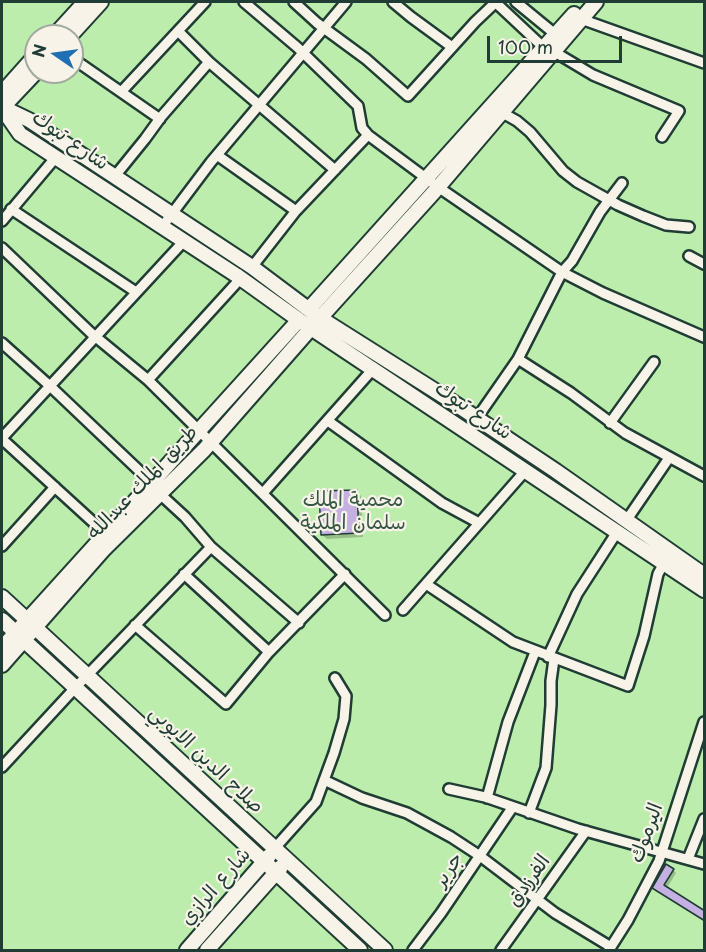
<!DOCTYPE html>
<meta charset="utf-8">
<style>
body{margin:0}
#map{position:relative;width:706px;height:952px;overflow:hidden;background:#f7f3e8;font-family:"Playpen Sans",sans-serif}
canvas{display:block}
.frame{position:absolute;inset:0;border:3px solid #1f3d34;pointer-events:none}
.north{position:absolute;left:24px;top:24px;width:60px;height:60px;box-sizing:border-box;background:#f7f3e8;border:2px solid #a1aaa0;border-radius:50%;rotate:283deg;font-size:16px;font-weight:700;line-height:24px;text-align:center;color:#1f3d34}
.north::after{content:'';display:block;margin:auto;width:21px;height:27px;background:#1f6fb2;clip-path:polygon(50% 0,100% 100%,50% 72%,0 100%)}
.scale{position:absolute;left:487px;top:36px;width:135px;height:27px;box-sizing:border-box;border:3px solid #1f3d34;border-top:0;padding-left:8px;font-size:18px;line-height:21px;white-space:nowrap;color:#1f3d34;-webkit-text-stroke:4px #f7f3e8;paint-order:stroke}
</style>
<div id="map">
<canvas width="706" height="952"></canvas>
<div class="frame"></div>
<div class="north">N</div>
<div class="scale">100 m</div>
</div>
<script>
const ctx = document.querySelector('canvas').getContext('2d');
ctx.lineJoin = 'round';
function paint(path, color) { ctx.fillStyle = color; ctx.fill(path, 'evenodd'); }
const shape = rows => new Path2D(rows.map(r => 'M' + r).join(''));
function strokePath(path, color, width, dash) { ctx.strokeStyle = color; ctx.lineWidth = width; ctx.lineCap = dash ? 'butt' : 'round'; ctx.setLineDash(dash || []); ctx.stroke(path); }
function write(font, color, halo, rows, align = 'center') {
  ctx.font = font + ' "Playpen Sans","Playpen Sans Arabic",sans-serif'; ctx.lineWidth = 4.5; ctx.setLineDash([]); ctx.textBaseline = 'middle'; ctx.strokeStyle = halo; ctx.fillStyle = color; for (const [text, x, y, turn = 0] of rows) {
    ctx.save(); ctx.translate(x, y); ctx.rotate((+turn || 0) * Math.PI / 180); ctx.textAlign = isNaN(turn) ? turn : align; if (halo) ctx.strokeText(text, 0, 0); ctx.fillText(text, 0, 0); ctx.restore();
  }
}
const green = shape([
 [2,2,704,2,704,950,2,950],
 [36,36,72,36,72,72,36,72]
]);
const shadow = shape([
 [357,491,361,496,363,537,327,539,322,535],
 [673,870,676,873,667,888,704,912,704,921,657,891]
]);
const building = shape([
 [357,490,359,533,321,535,319,491,357,490],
 [666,864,674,869,664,885,705,911,705,921,652,888,666,864]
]);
const street = shape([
 [244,2,297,47,358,106,362,128,368,135,438,187,562,272,603,293,704,337],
 [294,2,317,23,366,59,408,96,475,22,496,2],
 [393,2,411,17,452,47],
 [495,2,543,47],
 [516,2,555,34],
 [581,19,704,63],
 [178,31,209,62,335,170],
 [553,51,593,75,679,111,662,137],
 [72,58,160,119],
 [121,92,205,2],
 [501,112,517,121,530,132,563,171,577,182,618,205,643,216,666,225,689,227],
 [217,155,296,211],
 [115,176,145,139,161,117,209,62],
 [11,209,136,292],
 [2,221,56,157],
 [162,227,211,162,346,2],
 [2,248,91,333,148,380,385,615],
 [689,256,704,264],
 [252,267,295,212,368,135],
 [2,343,50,386,151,482],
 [518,359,571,393,625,433,704,476],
 [148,380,241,278],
 [477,418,518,359,562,272,572,261,600,212,622,183],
 [328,421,442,503,479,523],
 [610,423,654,362],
 [2,438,184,241],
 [2,439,105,533],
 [263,493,373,369],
 [160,494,185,517,211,547,299,623],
 [626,521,669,458],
 [2,546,55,487],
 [184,574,269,652],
 [426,584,513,642,628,686,644,636,658,574,664,563],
 [403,610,526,470],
 [135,625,226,704,269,652,345,574],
 [548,657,577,594,617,532],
 [2,767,75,688,211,547],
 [324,780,362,798,407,813,451,837,480,856,555,913,611,947],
 [449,789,485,797,578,829,704,864],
 [487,798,508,722,535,652],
 [529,813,546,768,551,705,551,681,554,659],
 [274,849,316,802,334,753,344,719,346,696,335,678],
 [688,859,704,819],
 [413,950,441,913,512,808],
 [501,950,586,831],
 [609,950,628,920,659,861,704,722]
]);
const secondary = shape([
 [54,36,85,2],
 [70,36,101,2],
 [2,93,36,55],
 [2,108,20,134,236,275,299,320,704,590],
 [2,108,36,72],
 [4,108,29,120,252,267,320,318,445,397,556,471,704,575],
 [309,309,574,14],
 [320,318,434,192,596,2],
 [2,597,385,950],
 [2,620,360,950],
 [2,648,299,320],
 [2,665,104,549,204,450,311,328],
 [187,950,269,856],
 [207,950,281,867]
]);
const streetNames = [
 ["شارع تبوك",70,141,35],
 ["شارع تبوك",473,411,34],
 ["طريق الملك عبدالله",143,483,-46],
 ["صلاح الدين الايوبي",206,760,43],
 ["اليرموك",647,833,-70],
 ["جرير",449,870,-56],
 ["الفرزدق",529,881,-54],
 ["شارع الرازي",216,887,-49]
];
const parkNames = [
 ["محمية الملك",353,500],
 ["سلمان الملكية",353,523]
];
paint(green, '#bdedac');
paint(shadow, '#0003');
paint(building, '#c5b1e1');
strokePath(building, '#1f3d34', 1.5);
strokePath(street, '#1f3d34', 14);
strokePath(secondary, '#1f3d34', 18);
strokePath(street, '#f7f3e8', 9);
strokePath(secondary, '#f7f3e8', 14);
write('20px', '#1f3d34', '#f7f3e8', streetNames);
write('20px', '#375746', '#f7f3e8', parkNames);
</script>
